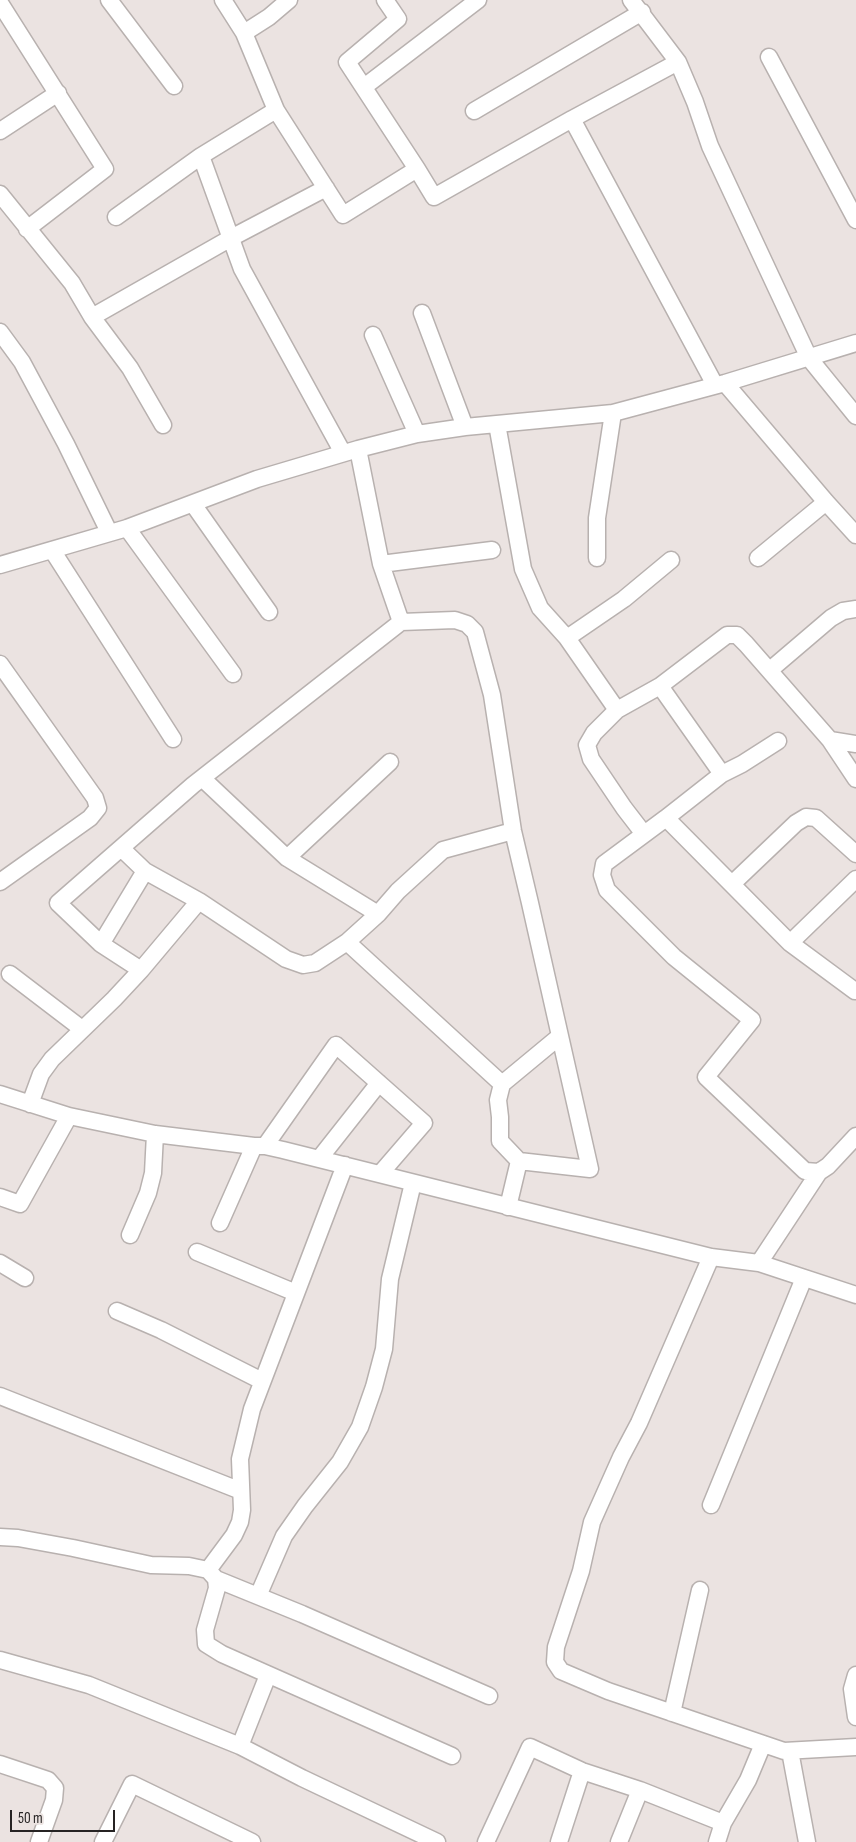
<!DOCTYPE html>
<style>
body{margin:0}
#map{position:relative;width:856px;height:1842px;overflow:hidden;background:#ebe3e1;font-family:"Sofia Sans Condensed",sans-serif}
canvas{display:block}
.scale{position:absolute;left:10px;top:1810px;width:105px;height:22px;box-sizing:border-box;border:2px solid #262323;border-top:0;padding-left:6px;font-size:15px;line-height:18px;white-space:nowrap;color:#262323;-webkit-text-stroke:4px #ebe3e1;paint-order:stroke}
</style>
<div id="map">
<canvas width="856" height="1842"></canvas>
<div class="scale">50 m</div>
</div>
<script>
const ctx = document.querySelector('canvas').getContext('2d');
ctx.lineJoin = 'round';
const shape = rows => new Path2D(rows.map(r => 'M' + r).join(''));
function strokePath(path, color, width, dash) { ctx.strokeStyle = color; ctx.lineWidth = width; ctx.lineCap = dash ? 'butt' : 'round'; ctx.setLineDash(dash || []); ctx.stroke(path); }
const minor = shape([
 [109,0,174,86],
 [223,0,244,33,276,110,343,215,417,169,434,197,572,119,715,385],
 [385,0,398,19,347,62,417,169],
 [0,3,105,169,27,229],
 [244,33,269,17,289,0],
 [769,57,856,220],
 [678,62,695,102,710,146,809,358,856,416],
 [364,87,478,0],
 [276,110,201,156,242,269,343,453],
 [474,111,642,12],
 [572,119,678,62,631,0],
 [0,131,58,93],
 [0,194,72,283,92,317,130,368,163,425],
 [116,217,201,156],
 [422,313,465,427],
 [92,317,231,238,326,188],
 [0,332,22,362,66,444,109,532],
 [373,335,417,434],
 [725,383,826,502,856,535],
 [497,424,523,569,540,608,567,638,617,710,660,686,727,635,737,635,746,644,830,740,856,779],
 [358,449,381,564,401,622],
 [193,504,269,612],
 [127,528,233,674],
 [52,550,173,739],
 [597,558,597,518,613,413],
 [758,558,826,502],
 [381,564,492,550],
 [0,565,127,528,257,479,358,449,417,434,465,427,613,413,725,383,856,343],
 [567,638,624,599,671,560],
 [0,664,95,798,98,808,90,818,0,882],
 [770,670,831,618,843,611,856,609],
 [660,686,722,774,666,818,790,943,855,991],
 [617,710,594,733,587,745,591,759,624,808,644,834],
 [830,740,856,744],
 [722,774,742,764,778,741],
 [202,778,287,858,378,914,347,942],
 [666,818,604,864,602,875,607,890,674,957,752,1020,706,1077,805,1171,819,1172,828,1166,856,1136],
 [121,848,145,871],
 [287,858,390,762],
 [732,884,796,823,806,817,816,818,856,854],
 [378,914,398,891,443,850,513,831],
 [790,943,856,879],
 [101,944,141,970],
 [10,974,82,1029],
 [502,1084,498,1100,500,1117,500,1141,519,1161],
 [0,1094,69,1116,155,1134,254,1146,265,1146,283,1150,711,1257,759,1263,856,1295],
 [30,1104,41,1074,52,1059,114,999,141,970,199,901],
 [265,1146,336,1045,424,1123,380,1174],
 [319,1159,379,1083],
 [0,1197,20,1204,69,1116],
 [508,1207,519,1161,590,1169,530,903,513,831,492,695,475,632,467,624,455,620,401,622,193,785,58,903,101,944,145,871,199,901,286,959,303,965,315,963,347,942,502,1084,560,1036],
 [220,1223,254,1146],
 [130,1235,148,1193,153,1173,155,1134],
 [197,1252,296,1293],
 [711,1257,639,1423,621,1457,592,1522,581,1571,556,1647,555,1662,561,1671,608,1691,784,1751,856,1747],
 [0,1263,25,1278],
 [759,1263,819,1172],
 [117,1311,161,1330,262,1381],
 [0,1396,241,1491],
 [711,1505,804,1278],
 [0,1537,18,1538,73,1548,151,1565,189,1566,208,1570,216,1579,217,1588,205,1630,206,1644,222,1654,452,1756],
 [208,1570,234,1535,240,1522,242,1510,240,1459,252,1409,345,1165],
 [216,1579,302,1614,489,1696],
 [258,1596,284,1536,305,1506,340,1462,360,1427,374,1387,384,1349,390,1279,413,1183],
 [0,1660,89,1685,240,1746,302,1778,437,1842],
 [856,1675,852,1689,856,1717],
 [672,1713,700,1590],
 [240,1746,268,1675],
 [790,1751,807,1842],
 [0,1764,48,1780,55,1788,54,1800,39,1842],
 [103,1842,132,1784,252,1842],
 [486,1842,530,1747,582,1771,640,1790,723,1823],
 [559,1842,582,1771],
 [619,1842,640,1790],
 [717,1842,723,1823,748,1780,763,1744]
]);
strokePath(minor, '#b8b1af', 19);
strokePath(minor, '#fff', 16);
</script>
